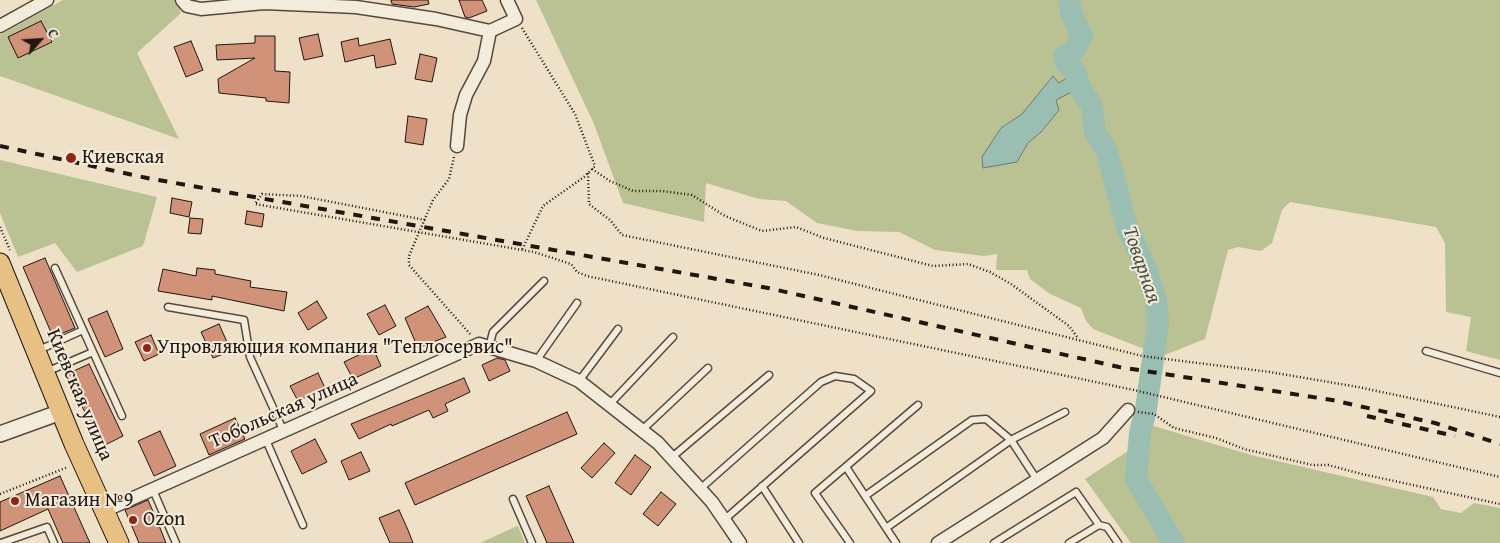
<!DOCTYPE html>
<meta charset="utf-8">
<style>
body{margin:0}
#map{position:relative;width:1500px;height:543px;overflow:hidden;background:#eee1c7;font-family:"Gentium Book Plus",serif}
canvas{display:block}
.north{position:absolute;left:15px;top:15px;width:50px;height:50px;-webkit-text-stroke:4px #f4ecdb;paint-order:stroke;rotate:64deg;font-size:14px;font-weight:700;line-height:20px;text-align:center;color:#231510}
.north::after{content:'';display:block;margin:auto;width:18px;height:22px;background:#231510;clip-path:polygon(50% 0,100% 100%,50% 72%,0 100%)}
</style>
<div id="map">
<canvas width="1500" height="543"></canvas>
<div class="north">С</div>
</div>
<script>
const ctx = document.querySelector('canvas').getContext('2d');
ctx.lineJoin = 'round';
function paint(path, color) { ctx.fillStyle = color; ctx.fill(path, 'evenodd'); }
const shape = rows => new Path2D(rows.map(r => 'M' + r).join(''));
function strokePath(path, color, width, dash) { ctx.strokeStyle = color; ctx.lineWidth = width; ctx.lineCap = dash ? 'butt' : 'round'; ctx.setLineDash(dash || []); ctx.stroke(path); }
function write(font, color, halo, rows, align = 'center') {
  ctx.font = font + ' "Gentium Book Plus",serif'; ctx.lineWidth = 4; ctx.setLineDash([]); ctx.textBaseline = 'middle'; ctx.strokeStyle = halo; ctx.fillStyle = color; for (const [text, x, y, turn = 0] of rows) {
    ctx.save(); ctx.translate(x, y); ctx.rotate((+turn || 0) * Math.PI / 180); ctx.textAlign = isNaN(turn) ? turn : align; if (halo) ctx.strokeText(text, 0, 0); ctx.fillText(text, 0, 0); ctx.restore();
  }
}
const green = shape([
 [63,0,176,0,181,13,137,53,179,139,0,76,0,35],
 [536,0,1500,0,1500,360,1466,351,1471,317,1446,312,1445,243,1436,227,1290,202,1282,210,1272,243,1261,251,1238,247,1228,250,1205,339,1162,356,1093,329,1086,321,1081,308,1050,294,1030,279,1027,270,996,270,997,254,984,256,935,250,899,232,857,231,817,223,786,201,759,199,706,183,704,222,623,203,594,124],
 [1075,72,1083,73,1089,83,1055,100,1059,110,1041,132,1028,143,1017,162,983,157,1001,128,1022,114,1059,83],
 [0,160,157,197,143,246,77,272,55,243,18,257,0,213],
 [1147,424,1251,455,1433,497,1441,509,1461,513,1474,503,1500,508,1500,543,1131,543,1085,479,1128,451],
 [518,526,525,543,480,543,517,526]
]);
const water = shape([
 [1075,72,1083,73,1089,83,1056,100,1059,110,1041,132,1028,143,1017,162,983,168,982,157,1001,128,1022,114,1053,76,1059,83,1075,72]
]);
const river = shape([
 [1069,0,1071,13,1082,36,1073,52,1064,56,1066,63,1075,72,1080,88,1092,106,1095,131,1107,152,1127,227,1145,266,1156,300,1158,323,1146,409,1140,433,1136,479,1174,543]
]);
const building = shape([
 [391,0,428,0,429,4,414,7,392,4,391,0],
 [459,0,482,0,487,11,469,18,465,17,459,0],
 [41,21,52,42,18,58,8,37,41,21],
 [318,34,323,56,304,60,299,38,318,34],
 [255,36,275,36,275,71,290,72,289,103,266,101,266,98,219,93,218,79,255,58,217,60,216,45,255,43,255,36],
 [358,38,359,46,390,39,396,64,376,68,374,55,345,62,341,42,358,38],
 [191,41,203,70,186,77,174,47,191,41],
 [420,54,437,58,432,82,415,79,420,54],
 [408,116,427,119,423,145,405,142,408,116],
 [172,198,192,202,189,217,170,213,172,198],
 [247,211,264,214,262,227,245,224,247,211],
 [190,218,203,219,201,234,188,233,190,218],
 [45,258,75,328,53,337,23,267,45,258],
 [197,268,215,270,215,274,251,281,250,287,287,292,284,311,212,296,212,300,158,291,163,269,196,276,197,268],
 [317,301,327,318,308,330,298,313,317,301],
 [385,305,396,326,379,335,367,314,385,305],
 [428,306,446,337,418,348,405,318,428,306],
 [107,311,123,349,105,357,88,319,107,311],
 [219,324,231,351,213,358,201,332,219,324],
 [151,335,159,354,144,361,135,342,151,335],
 [373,348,381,366,353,379,344,362,373,348],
 [497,358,505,360,510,371,489,381,482,365,497,358],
 [89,364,123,436,101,447,67,374,89,364],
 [318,373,325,388,298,401,290,386,318,373],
 [464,378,470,392,445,404,448,411,433,418,429,410,392,426,391,424,359,439,351,424,464,378],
 [567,412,577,434,415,505,405,483,567,412],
 [235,418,245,439,209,455,200,434,235,418],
 [160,431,176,466,154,476,138,441,160,431],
 [315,439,327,462,302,474,291,451,315,439],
 [604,443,615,453,592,478,581,468,604,443],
 [361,452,370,471,349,480,341,461,361,452],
 [635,455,651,467,631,495,615,483,635,455],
 [60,476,90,543,63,543,48,509,0,531,0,502,60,476],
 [549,486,574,543,547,543,544,536,526,496,549,486],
 [661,492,676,504,658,526,643,514,661,492],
 [148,500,156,518,166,543,139,543,125,510,148,500],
 [399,510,408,530,413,543,390,543,379,518,399,510]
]);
const path = shape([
 [522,28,575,114,595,166,584,177,543,206,522,250],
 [454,157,449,179,433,200,417,237,409,256,409,265,471,335],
 [592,169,610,181,633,191,662,191,692,195,725,216,762,231,796,227,824,238,933,266,968,264,990,272,1011,284,1069,326,1078,338],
 [588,173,589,204,610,220,622,235,819,275,1142,356,1270,372,1358,387,1500,417],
 [425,220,301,196,262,194,255,204,534,252,571,264,577,272,587,276,1134,390,1500,477],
 [0,227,10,250],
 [1138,412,1154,414,1174,428,1216,438,1244,449,1312,465,1328,465,1362,474,1500,504],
 [0,494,68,467]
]);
const service = shape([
 [55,268,122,416],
 [168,307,244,320,250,357,284,432],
 [489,347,493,332,544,281],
 [39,350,83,330],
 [1426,351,1500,373],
 [536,361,577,303],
 [46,372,93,352],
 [579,381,618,329],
 [609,405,673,337],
 [641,431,708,368],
 [266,440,303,525],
 [671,458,769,375],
 [846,467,896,543],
 [762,486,799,543],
 [700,489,821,382,835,376,854,379,871,391,724,520],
 [153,490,176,543],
 [865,496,972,420,986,419,1011,440,1065,412],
 [513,499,532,543],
 [886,528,1011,440,1037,480],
 [1,543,47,527,54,543],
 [850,543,815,493,918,405],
 [994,543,1076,492,1099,525,1107,527,1118,543],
 [1069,543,1099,525]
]);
const minor = shape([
 [182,0,187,6,201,9,264,3,356,7,436,19,490,31,516,19,507,0],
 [0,26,47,0],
 [457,146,460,115,466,95,484,61,490,31],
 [104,511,479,344,536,361,579,381,658,443,712,502,740,543],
 [938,543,1103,438,1128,410]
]);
const tertiary = shape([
 [0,434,61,412]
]);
const primary = shape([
 [0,263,74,444,119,543]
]);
const rail = shape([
 [0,146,147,178,768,288,1119,367,1332,400,1435,423,1500,444],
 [1367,416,1455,436]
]);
const markers = [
 [71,158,6,"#8f2418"],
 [147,348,5,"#8f2418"],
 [15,501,5,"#8f2418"],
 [133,520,5,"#8f2418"]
];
const poiNames = [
 ["Киевская",82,158],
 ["Упровляющия компания \"Теплосервис\"",157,348],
 ["Магазин №9",25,501],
 ["Ozon",143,520]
];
const streetNames = [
 ["Киевская улица",79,395,67],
 ["Тобольская улица",284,411,-24]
];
const waterNames = [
 ["Товарная",1141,265,71]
];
paint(green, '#bac294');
paint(water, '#9abeb1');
strokePath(water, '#6a7a71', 1);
strokePath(river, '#9abeb1', 22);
paint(building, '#d09278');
strokePath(building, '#231510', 1);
strokePath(service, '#56483e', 9);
strokePath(minor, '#56483e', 15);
strokePath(tertiary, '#56483e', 18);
strokePath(primary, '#231510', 21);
strokePath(path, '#231510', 2.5, [1, 2.5]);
strokePath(service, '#f4ecdb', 6);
strokePath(minor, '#f4ecdb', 12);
strokePath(tertiary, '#f4ecdb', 15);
strokePath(primary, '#e7c084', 19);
strokePath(rail, '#231510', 4, [9, 9]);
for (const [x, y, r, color] of markers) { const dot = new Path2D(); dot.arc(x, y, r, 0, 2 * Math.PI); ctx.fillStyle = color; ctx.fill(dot); strokePath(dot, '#f4ecdb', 2); }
write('20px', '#231510', '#f4ecdb', poiNames, 'left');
write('20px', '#231510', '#f4ecdb', streetNames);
write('italic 21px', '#4d5048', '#f4ecdb', waterNames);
</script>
